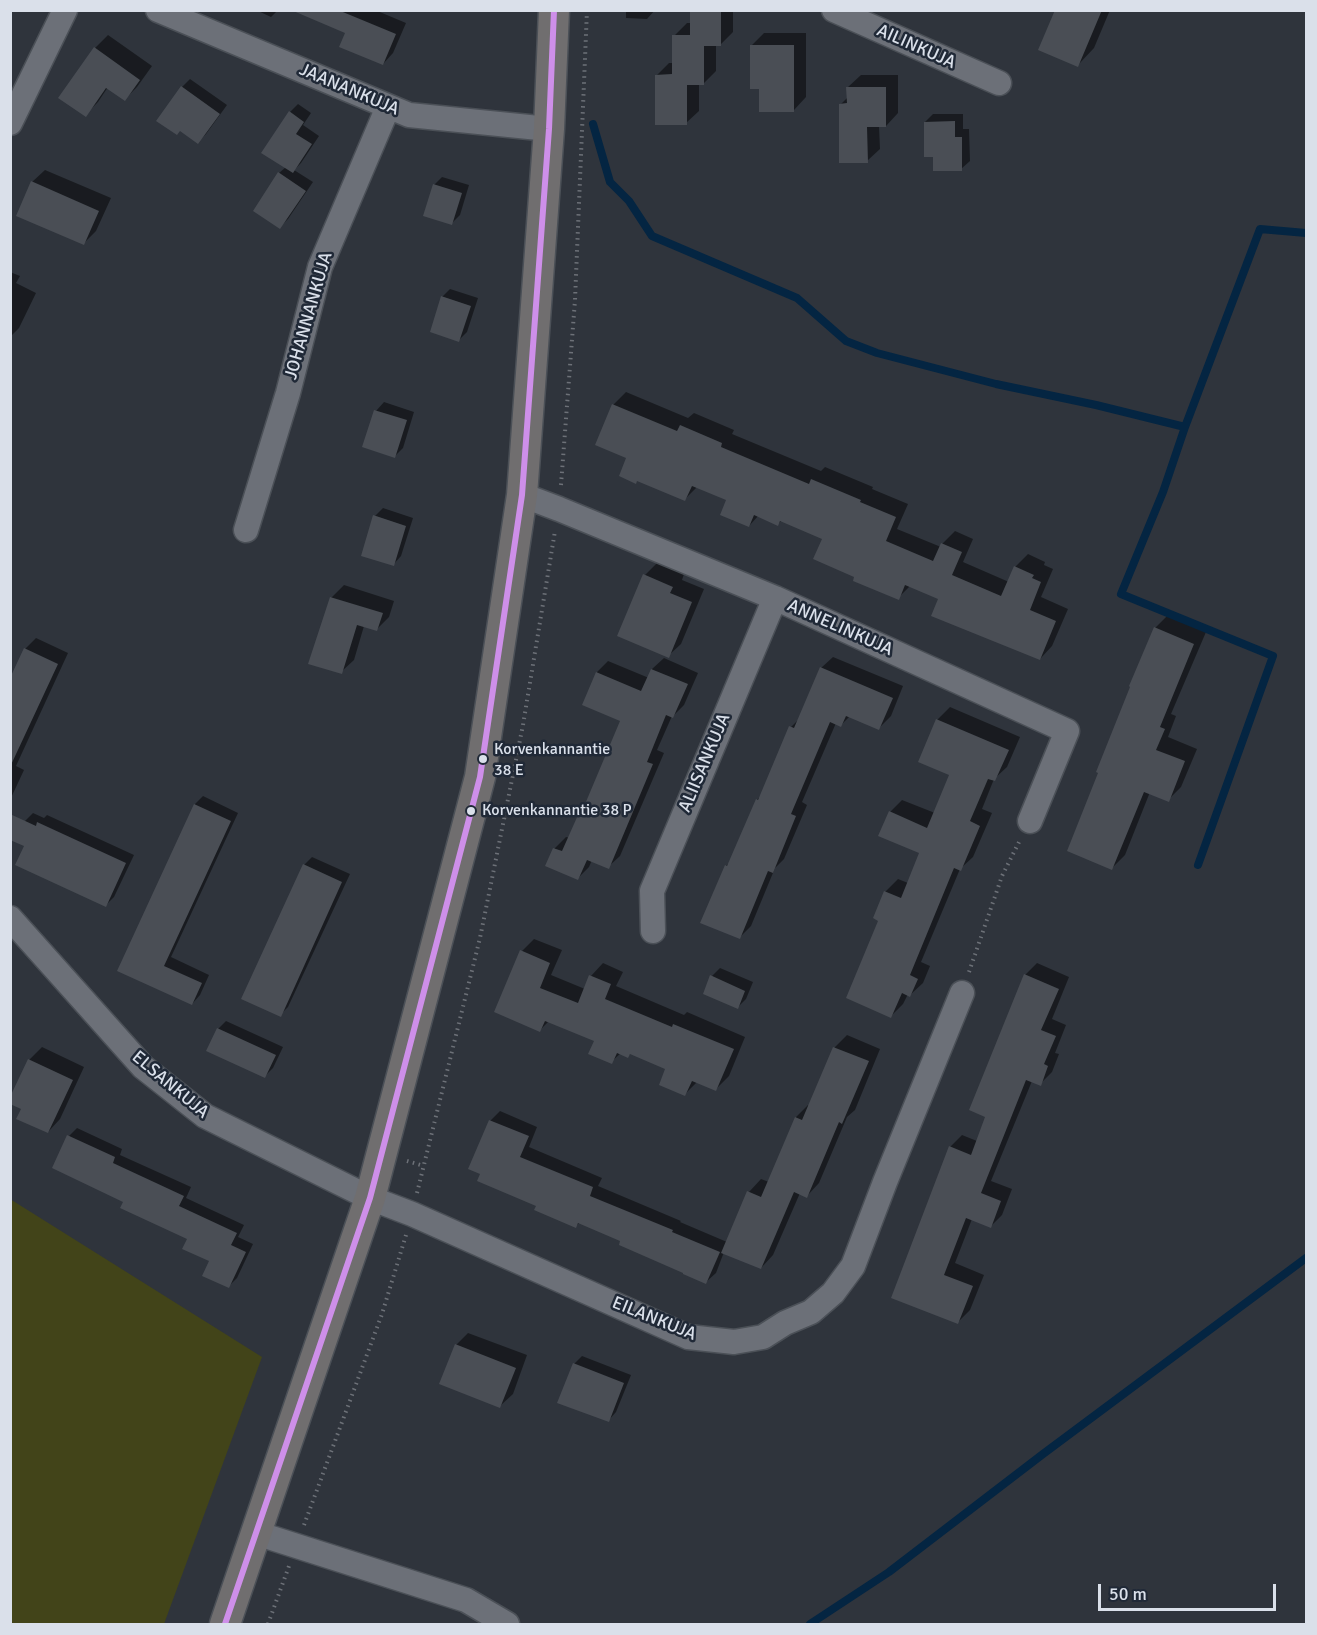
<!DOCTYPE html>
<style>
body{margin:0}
#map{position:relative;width:1317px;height:1635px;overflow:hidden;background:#2f343c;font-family:Signika,sans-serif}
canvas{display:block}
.frame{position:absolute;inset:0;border:12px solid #dae0ea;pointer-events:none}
.scale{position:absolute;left:1098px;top:1584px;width:178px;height:27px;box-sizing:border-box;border:3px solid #dae0ea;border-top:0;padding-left:8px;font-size:18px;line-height:21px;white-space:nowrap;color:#dae0ea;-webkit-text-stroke:4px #202937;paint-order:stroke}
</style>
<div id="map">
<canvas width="1317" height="1635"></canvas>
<div class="frame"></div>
<div class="scale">50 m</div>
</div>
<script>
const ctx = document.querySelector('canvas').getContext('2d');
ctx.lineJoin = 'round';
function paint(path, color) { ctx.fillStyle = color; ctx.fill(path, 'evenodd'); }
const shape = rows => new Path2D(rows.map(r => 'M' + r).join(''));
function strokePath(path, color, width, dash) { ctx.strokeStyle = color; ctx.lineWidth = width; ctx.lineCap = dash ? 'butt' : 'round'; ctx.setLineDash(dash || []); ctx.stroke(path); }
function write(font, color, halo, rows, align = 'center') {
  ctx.font = font + ' Signika,sans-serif'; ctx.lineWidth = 5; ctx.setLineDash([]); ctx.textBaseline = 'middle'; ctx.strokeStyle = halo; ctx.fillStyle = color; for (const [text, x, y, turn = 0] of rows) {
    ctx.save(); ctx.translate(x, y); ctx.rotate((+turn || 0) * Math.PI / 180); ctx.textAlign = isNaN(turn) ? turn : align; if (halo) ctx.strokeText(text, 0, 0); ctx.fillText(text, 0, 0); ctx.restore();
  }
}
const green = shape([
 [10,1199,262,1357,164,1624,11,1624]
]);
const shadow = shape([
 [256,10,278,10,271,17],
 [293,10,375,10,406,23,393,53,383,64,347,32],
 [626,10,655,10,647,19,626,18],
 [691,10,733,10,733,32,720,45,716,45,716,71,703,84,699,84,699,111,686,123,657,75,669,63,674,63,674,36,687,23,691,23],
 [911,10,953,10,911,11],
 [1057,10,1110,10,1094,48,1078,65],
 [764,33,806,33,806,97,794,110,760,87,751,46],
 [108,35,152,66,137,87,125,99,108,87,98,102,85,115,60,97,95,48],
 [861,75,898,75,898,113,886,126,879,126,880,149,867,161,841,104,848,97,848,87],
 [190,79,227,105,206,134,198,142,180,130,182,87],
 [298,104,311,113,303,125,319,136,301,163,294,170,313,182,288,219,280,227,279,173,286,167,290,112],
 [933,114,963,114,963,129,969,129,970,161,961,169,935,155,925,122],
 [45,170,111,198,96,231,84,243,32,182],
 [442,177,469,185,460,215,452,223,434,185],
 [10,272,20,276,16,283,36,293,19,328,10,337],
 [450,289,478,298,467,332,459,340,442,297],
 [626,392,688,418,694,413,734,430,732,434,821,471,825,467,873,487,872,489,908,504,897,529,941,547,942,544,955,531,973,539,963,562,1009,582,1015,567,1028,554,1045,562,1044,565,1053,569,1041,597,1068,609,1052,646,1040,659,940,598,910,586,898,598,856,576,824,538,782,520,778,524,759,515,749,526,728,499,698,486,685,499,628,457,613,405],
 [384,402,414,412,403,448,395,456,376,411],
 [383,508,413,518,401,556,393,565,375,516],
 [657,563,684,574,682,580,704,589,681,644,668,656,645,575],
 [344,585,394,601,389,617,376,630,364,626,354,660,341,672,331,598],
 [1168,615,1206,632,1171,714,1176,716,1168,737,1197,749,1181,787,1168,800,1150,792,1125,855,1112,868,1155,628],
 [36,638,68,653,16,766,24,770,10,800,10,675,13,676,25,649],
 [833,657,903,686,891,716,879,728,850,716,841,725,836,723,802,802,807,805,784,859,775,868,751,926,739,938,726,866,731,861,757,800,762,794,791,727,801,717,821,668],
 [664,658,698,673,684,705,673,716,672,716,657,750,664,753,620,856,608,867,592,860,589,867,578,878,547,865,555,848,566,837,570,838,579,816,583,812,622,720,584,704,597,672,608,661,649,678,652,669],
 [950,707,1020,737,1007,767,994,779,982,809,992,813,973,857,960,869,921,962,930,966,923,983,910,995,908,994,903,1004,891,1016,880,920,885,892,898,879,908,883,921,852,890,812,902,800,935,813,951,774,920,761,937,720],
 [203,796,238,813,171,957,209,975,200,995,192,1004,119,970,195,804],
 [33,813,44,818,47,815,134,855,114,897,106,905,26,845,25,821],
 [312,857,350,874,288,1007,280,1015,304,865],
 [534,939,562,950,551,975,585,989,591,976,603,963,623,972,616,986,684,1015,687,1012,745,1037,729,1076,716,1089,698,1081,685,1094,667,1068,631,1053,628,1056,621,1053,611,1062,596,1040,549,1021,540,1030,522,951],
 [1037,963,1069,977,1052,1019,1066,1025,1055,1053,1059,1054,1052,1072,1040,1084,1032,1081,991,1181,1012,1189,1002,1215,991,1226,972,1219,955,1263,984,1275,970,1310,958,1322,893,1297,950,1147,962,1135,977,1141,987,1116,1025,975],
 [720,968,753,982,746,999,738,1007,712,976],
 [226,1021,283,1047,273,1068,265,1076,218,1029],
 [847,1035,880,1049,855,1110,847,1117,819,1183,807,1196,800,1193,773,1255,761,1268,724,1252,716,1273,706,1282,622,1240,580,1222,576,1226,538,1205,490,1121,500,1111,537,1127,529,1147,602,1178,598,1186,681,1221,680,1222,727,1242,749,1192,761,1179,769,1182,796,1117,808,1105,810,1106,835,1047],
 [42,1047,84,1067,60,1119,48,1132,23,1108,29,1060],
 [77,1128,122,1149,120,1155,191,1187,186,1198,244,1225,238,1237,253,1244,237,1278,229,1286,211,1261,189,1238,125,1201,69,1136],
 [468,1333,527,1355,513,1394,500,1406,456,1345],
 [582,1356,631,1375,616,1412,608,1421,574,1364]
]);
const stream = shape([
 [593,124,610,182,629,201,652,236,797,298,846,341,877,353,996,384,1096,405,1185,427],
 [1198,865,1273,656,1121,594,1163,492,1185,427,1260,229,1306,233],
 [810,1624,889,1572,1043,1454,1306,1258]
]);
const building = shape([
 [291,10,338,10,396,34,383,65,339,47,345,33],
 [690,10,721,10,721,46,704,46,704,85,687,85,687,125,655,125,655,75,672,74,672,35,690,35],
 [1055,10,1102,10,1078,67,1038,50],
 [750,45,794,45,794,112,759,112,759,89,750,89],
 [94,47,140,80,125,101,106,88,86,117,58,98],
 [181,86,220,114,198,144,180,131,177,135,156,121],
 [846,87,886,87,886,127,867,127,868,163,839,163,839,104,847,103],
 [289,111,304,122,296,134,312,144,293,173,261,153],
 [955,121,955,137,962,137,962,171,933,171,933,157,924,157,924,122],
 [278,172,306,191,280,229,253,211],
 [31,181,99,211,84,245,16,216],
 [433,184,462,193,452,225,423,216],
 [441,296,471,306,459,342,430,332],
 [612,404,677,431,680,425,722,443,721,447,809,484,811,479,861,500,860,502,896,517,886,541,933,561,941,543,962,552,952,575,1001,596,1014,566,1034,575,1032,578,1041,582,1030,610,1056,621,1040,660,931,616,938,599,905,585,899,600,853,581,854,577,813,559,822,539,780,521,778,526,754,515,749,527,720,515,726,500,692,486,685,501,637,481,636,484,619,476,626,458,595,445],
 [374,410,407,420,395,458,362,447],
 [373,515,406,526,394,566,361,556],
 [643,574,673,587,670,593,692,602,669,658,617,636],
 [330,597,383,613,377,631,357,625,342,674,308,664],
 [1154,627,1194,644,1160,727,1165,729,1156,750,1185,761,1169,802,1144,792,1112,870,1067,851,1098,773,1096,772,1130,687,1129,686],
 [24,648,58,664,10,767,10,678],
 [820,667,893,698,879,730,846,716,841,727,830,722,791,814,796,816,773,873,768,871,740,939,700,923,725,865,727,866,756,799,758,800,789,726,794,728],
 [651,669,688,684,673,718,666,715,647,762,653,764,609,869,587,860,578,880,545,866,553,848,562,851,578,815,580,816,620,721,582,705,596,672,641,691],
 [936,719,1009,750,995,781,988,779,970,821,980,826,961,871,954,868,910,975,918,979,910,997,902,993,891,1018,846,998,878,921,873,918,884,891,901,898,919,853,878,836,889,811,927,828,949,775,918,762],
 [194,804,231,821,164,966,202,983,192,1005,117,971],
 [10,814,36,826,37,822,126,863,106,907,15,865,24,846,10,840],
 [303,864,342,882,281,1017,241,999],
 [520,950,550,963,540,988,578,1003,589,975,611,984,605,999,672,1027,673,1024,734,1049,716,1091,692,1081,685,1096,659,1085,665,1069,630,1054,628,1058,617,1053,612,1064,588,1054,594,1041,545,1021,540,1032,494,1012],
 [1024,974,1059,989,1041,1030,1056,1036,1044,1064,1048,1066,1041,1086,1026,1080,981,1193,1001,1201,991,1228,966,1218,944,1275,973,1286,958,1324,891,1298,949,1146,971,1155,985,1117,969,1110],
 [710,975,745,991,738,1009,703,994],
 [217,1028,276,1055,265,1078,206,1051],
 [833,1047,869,1061,842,1124,839,1122,807,1198,794,1192,761,1269,721,1253,747,1191,761,1197,795,1117,802,1120],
 [28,1059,73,1080,48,1133,16,1119,21,1109,10,1104,10,1097],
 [489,1120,529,1136,520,1157,593,1187,590,1196,673,1230,672,1232,720,1252,706,1284,683,1274,683,1273,619,1245,620,1241,578,1223,576,1228,534,1210,536,1206,477,1181,480,1174,468,1169],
 [67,1135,115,1157,113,1163,184,1196,179,1206,237,1233,231,1245,246,1252,229,1288,202,1276,209,1261,182,1249,187,1239,120,1208,123,1202,52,1168],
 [455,1344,516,1368,500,1408,439,1384],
 [573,1363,624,1383,609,1422,557,1403]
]);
const path = shape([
 [561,485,575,300,587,10],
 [969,972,1002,876,1020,840],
 [407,1161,424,1166],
 [417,1193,480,938,523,725,555,531],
 [304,1525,382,1314,406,1235],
 [268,1624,289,1566]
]);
const minor = shape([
 [158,10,409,115,549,129],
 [834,10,999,83],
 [10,123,65,10],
 [522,495,559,509,775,598,1067,731,1030,821],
 [246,530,288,393,320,267,388,107],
 [10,918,143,1067,205,1116,370,1198,412,1214,688,1337,734,1342,763,1337,785,1323,811,1312,833,1293,853,1266,885,1182,962,993],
 [653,931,652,891,775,598],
 [256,1533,466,1600,507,1624]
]);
const major = shape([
 [225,1624,370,1198,480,777,522,495,549,129,554,10]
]);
const bus1 = shape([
 [225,1624,370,1198,480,777,522,495,549,129,554,10]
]);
const markers = [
 [483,759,5,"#dae0ea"],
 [471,811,5,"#dae0ea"]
];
const busNames = [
 ["Korvenkannantie",494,750],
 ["38 E",494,771],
 ["Korvenkannantie 38 P",482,811]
];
const streetNames = [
 ["AILINKUJA",916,47,24],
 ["JAANANKUJA",349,90,23],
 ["JOHANNANKUJA",309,316,-74],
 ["ANNELINKUJA",840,628,24],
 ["ALIISANKUJA",705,763,-67],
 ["ELSANKUJA",170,1085,40],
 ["EILANKUJA",654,1319,22]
];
paint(green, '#424419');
paint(shadow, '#0007');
strokePath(stream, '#042542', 8);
paint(building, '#4a4e55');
strokePath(minor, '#4b5057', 27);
strokePath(major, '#4b5057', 33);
strokePath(path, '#6d7178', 4, [1.5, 4.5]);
strokePath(minor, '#6c7078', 24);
strokePath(major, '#706e6f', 30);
strokePath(bus1, '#ce8fe9', 6);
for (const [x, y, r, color] of markers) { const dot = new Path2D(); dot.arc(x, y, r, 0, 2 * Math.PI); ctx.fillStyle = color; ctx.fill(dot); strokePath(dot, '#202937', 2); }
write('16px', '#dae0ea', '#202937', busNames, 'left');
write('18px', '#dae0ea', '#202937', streetNames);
</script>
